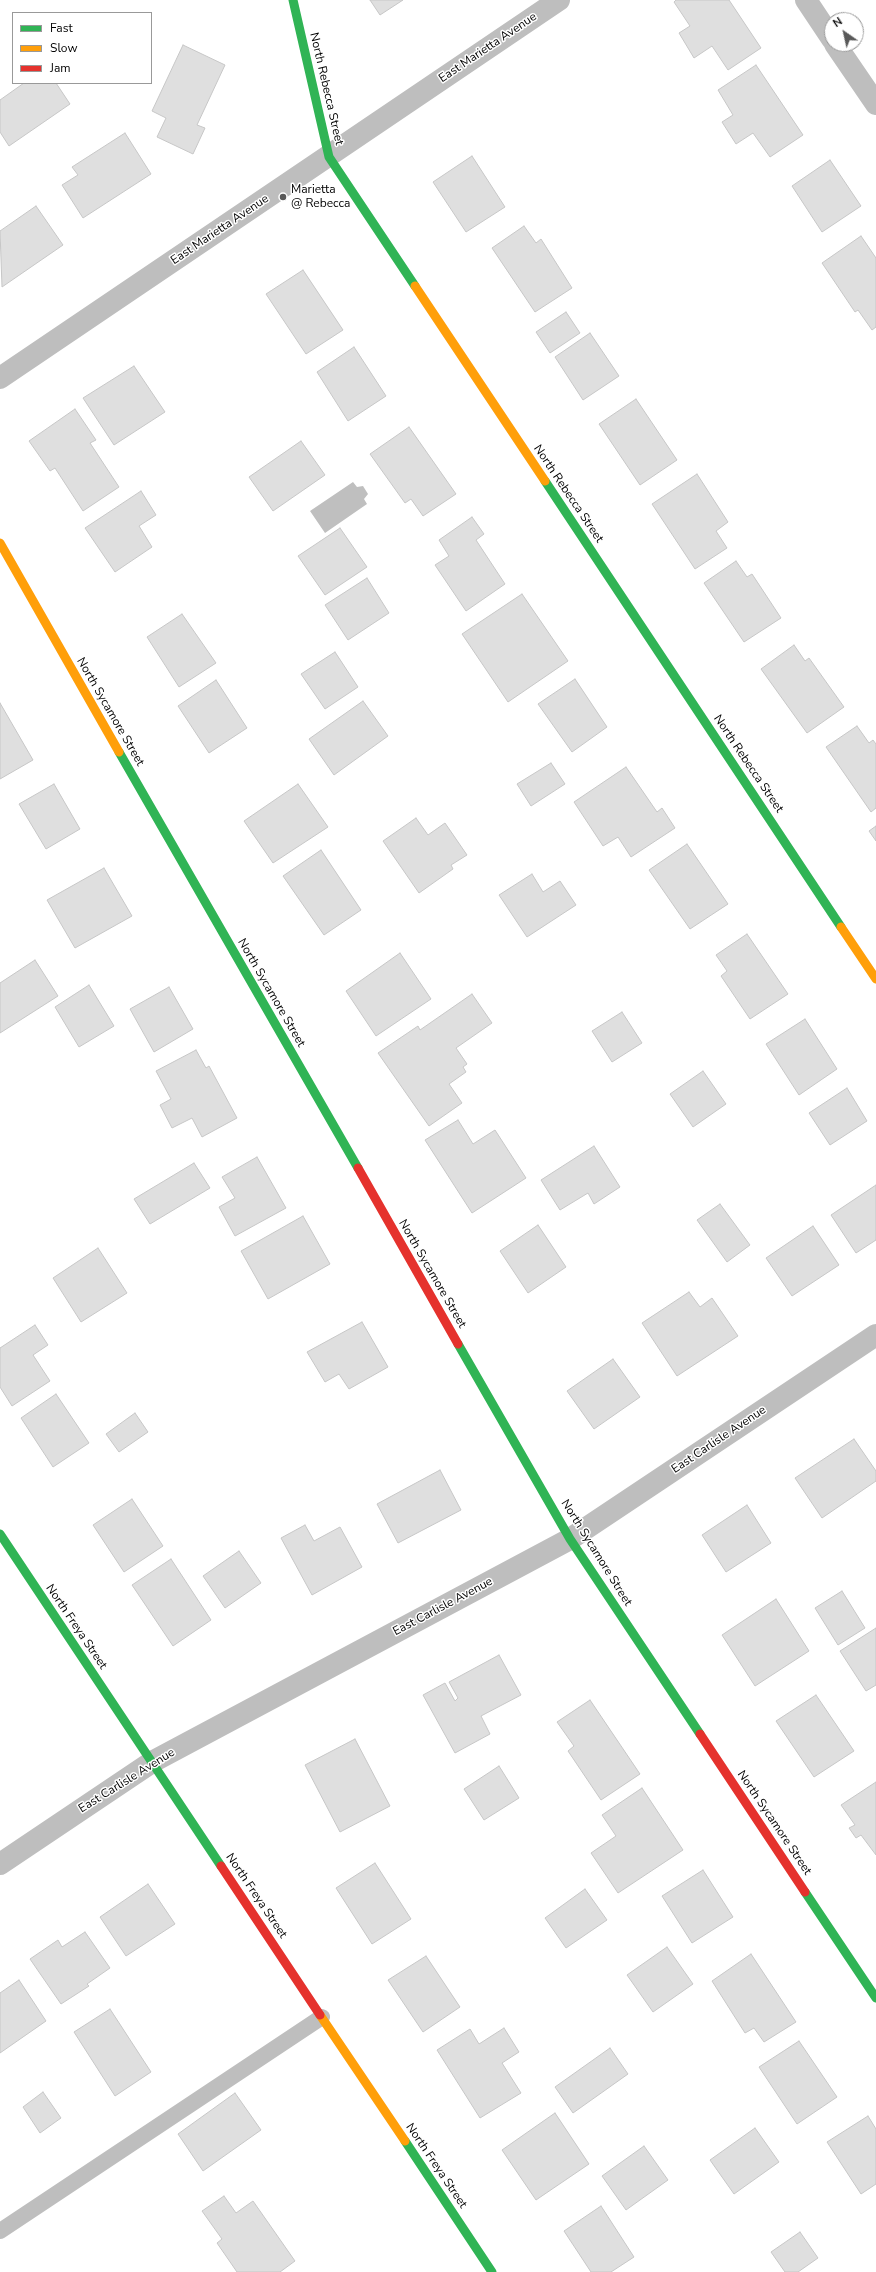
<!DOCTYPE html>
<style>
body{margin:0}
#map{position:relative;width:876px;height:2272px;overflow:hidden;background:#fff;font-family:"Nunito Sans",sans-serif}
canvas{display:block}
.legend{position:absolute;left:12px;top:12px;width:140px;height:72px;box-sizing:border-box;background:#fff;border:1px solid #999;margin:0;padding:5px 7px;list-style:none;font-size:12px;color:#000}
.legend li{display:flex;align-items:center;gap:8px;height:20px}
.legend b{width:20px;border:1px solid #999}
.north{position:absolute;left:824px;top:12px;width:40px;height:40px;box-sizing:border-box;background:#fff;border:1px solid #999;border-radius:50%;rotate:326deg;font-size:11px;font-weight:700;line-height:16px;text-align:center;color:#000}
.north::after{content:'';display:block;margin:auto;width:14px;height:18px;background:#595959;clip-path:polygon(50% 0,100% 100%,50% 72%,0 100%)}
</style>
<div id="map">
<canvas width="876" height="2272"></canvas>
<ul class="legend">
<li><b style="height:5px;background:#30b455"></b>Fast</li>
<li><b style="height:5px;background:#ff9f0a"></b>Slow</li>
<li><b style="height:5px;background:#e5322d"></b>Jam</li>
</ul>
<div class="north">N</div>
</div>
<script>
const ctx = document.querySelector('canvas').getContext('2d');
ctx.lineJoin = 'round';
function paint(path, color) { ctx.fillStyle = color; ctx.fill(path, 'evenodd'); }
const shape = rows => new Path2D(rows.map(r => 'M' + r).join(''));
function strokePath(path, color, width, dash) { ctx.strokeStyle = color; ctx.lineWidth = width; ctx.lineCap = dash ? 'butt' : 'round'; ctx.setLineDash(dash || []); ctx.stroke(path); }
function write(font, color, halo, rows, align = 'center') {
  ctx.font = font + ' "Nunito Sans",sans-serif'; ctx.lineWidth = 3; ctx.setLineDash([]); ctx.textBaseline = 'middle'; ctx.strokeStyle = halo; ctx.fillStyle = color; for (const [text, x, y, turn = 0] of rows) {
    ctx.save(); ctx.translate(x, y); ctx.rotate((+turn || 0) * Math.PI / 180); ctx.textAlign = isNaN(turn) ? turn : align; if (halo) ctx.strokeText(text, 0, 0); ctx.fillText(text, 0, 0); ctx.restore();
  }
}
const water = shape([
 [353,482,357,487,363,486,368,494,364,499,367,504,325,533,310,511]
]);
const building = shape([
 [370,0,403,0,380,15,370,0],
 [676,0,729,0,761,48,728,70,712,46,694,58,679,33,690,26,674,2,676,0],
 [183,45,225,65,197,125,205,128,193,154,157,137,166,118,152,111,183,45],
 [756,65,803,135,770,157,753,133,736,144,722,122,733,115,718,90,756,65],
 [24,83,56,83,70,104,9,146,0,132,0,100,24,83],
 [125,133,151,174,83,218,62,185,78,175,72,167,125,133],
 [472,156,505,207,466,232,433,182,472,156],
 [830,160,861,206,822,232,792,186,830,160],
 [36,206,63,245,2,287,0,231,36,206],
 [524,226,536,243,541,239,572,288,535,312,492,248,524,226],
 [861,236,876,258,876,327,872,330,858,310,855,312,822,263,861,236],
 [303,270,343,330,306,354,266,294,303,270],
 [566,312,580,333,550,353,536,332,566,312],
 [590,333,619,376,583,400,555,357,590,333],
 [354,347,386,396,348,421,317,372,354,347],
 [134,366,165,412,114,445,83,398,134,366],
 [636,399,677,460,640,485,599,424,636,399],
 [75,409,96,440,90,443,119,487,83,511,55,468,50,471,29,441,75,409],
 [409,427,456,494,423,516,411,499,405,503,370,454,409,427],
 [301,441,325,475,273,511,249,477,301,441],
 [697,474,728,522,716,531,727,548,695,569,652,504,697,474],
 [141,491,156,515,139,526,152,547,115,572,85,528,141,491],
 [472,517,484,534,476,540,505,584,466,611,435,565,449,556,439,540,472,517],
 [340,528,367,567,325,595,298,556,340,528],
 [736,561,747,577,752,574,781,618,744,642,704,583,736,561],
 [367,578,389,613,348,640,325,605,367,578],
 [522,594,568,661,508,702,462,634,522,594],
 [182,614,216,663,179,687,147,637,182,614],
 [794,645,805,661,809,658,844,707,807,733,761,669,794,645],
 [335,652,358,687,325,709,301,674,335,652],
 [575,679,607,727,572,752,538,704,575,679],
 [216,680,247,728,209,753,178,706,216,680],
 [363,701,388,736,334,775,309,739,363,701],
 [0,703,33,760,0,779,0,703],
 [857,726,869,743,873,740,876,744,876,808,871,812,826,747,857,726],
 [551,763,565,784,531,806,517,784,551,763],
 [626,767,657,812,662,808,675,828,631,857,618,837,603,846,574,802,626,767],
 [54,784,80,829,46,849,19,804,54,784],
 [298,784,328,827,273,863,244,821,298,784],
 [416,818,428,835,445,823,467,855,451,865,453,869,419,893,383,841,416,818],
 [876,826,876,841,869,831,876,826],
 [687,844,728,904,690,929,649,870,687,844],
 [321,850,361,910,324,935,283,876,321,850],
 [104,868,132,916,75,948,47,900,104,868],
 [532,874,543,892,560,881,576,905,527,937,499,895,532,874],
 [747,934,788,994,750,1019,721,976,727,971,716,955,747,934],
 [400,953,431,999,376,1036,346,991,400,953],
 [35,960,58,996,0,1033,0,983,35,960],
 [89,985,114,1026,79,1047,55,1007,89,985],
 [169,987,193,1029,154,1052,130,1009,169,987],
 [472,994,492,1023,456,1048,467,1064,463,1067,466,1072,449,1084,462,1103,429,1126,378,1053,418,1026,420,1030,472,994],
 [622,1012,642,1043,612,1062,592,1031,622,1012],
 [805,1019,837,1069,799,1095,766,1044,805,1019],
 [196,1050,206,1068,209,1066,237,1118,202,1137,192,1118,172,1128,160,1105,171,1099,156,1071,196,1050],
 [703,1071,726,1104,693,1127,670,1094,703,1071],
 [847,1088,867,1121,830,1145,809,1113,847,1088],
 [458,1120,473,1144,495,1130,526,1178,472,1213,425,1140,458,1120],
 [594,1146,620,1187,594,1204,588,1193,560,1210,541,1180,594,1146],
 [257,1157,286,1208,235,1236,219,1207,235,1198,222,1177,257,1157],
 [194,1163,210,1188,150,1224,134,1199,194,1163],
 [876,1185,876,1240,856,1253,831,1215,876,1185],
 [720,1204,750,1245,727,1262,697,1220,720,1204],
 [303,1216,330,1264,268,1299,241,1251,303,1216],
 [538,1225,566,1267,528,1293,500,1251,538,1225],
 [813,1226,839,1265,792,1296,766,1258,813,1226],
 [98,1248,127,1293,81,1322,53,1278,98,1248],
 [689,1292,700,1307,712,1298,738,1336,677,1376,642,1323,689,1292],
 [362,1322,388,1367,349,1389,339,1374,325,1382,307,1352,362,1322],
 [35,1325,48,1345,33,1355,50,1381,12,1406,0,1387,0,1348,35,1325],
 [613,1359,640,1397,594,1429,567,1391,613,1359],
 [56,1394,89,1443,53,1467,21,1418,56,1394],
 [135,1413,148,1432,119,1452,106,1434,135,1413],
 [854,1439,876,1471,876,1481,822,1518,795,1478,854,1439],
 [440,1470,461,1510,398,1543,377,1504,440,1470],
 [132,1499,163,1546,124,1572,93,1525,132,1499],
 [747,1505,771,1543,726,1572,702,1535,747,1505],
 [305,1525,314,1541,340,1527,362,1567,312,1595,281,1538,305,1525],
 [239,1551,261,1583,225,1608,203,1576,239,1551],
 [171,1559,211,1620,173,1646,132,1585,171,1559],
 [842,1591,865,1628,838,1645,815,1608,842,1591],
 [776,1599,809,1651,755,1686,722,1635,776,1599],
 [876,1628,876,1685,866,1691,840,1651,876,1628],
 [499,1655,521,1695,481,1716,490,1734,455,1753,423,1695,445,1683,455,1701,458,1698,449,1682,499,1655],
 [816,1695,854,1751,814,1777,776,1721,816,1695],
 [590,1700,640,1774,601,1800,568,1751,574,1746,557,1722,590,1700],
 [355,1739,390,1806,340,1832,305,1765,355,1739],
 [499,1766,519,1798,484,1820,464,1789,499,1766],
 [876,1782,876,1855,861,1835,856,1838,849,1828,855,1825,841,1805,876,1782],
 [642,1788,683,1850,618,1893,591,1853,616,1836,602,1815,642,1788],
 [375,1863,411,1919,372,1944,336,1888,375,1863],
 [703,1870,733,1917,692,1943,662,1896,703,1870],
 [148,1884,175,1924,126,1956,100,1917,148,1884],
 [585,1889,607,1920,566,1948,545,1918,585,1889],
 [85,1932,110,1968,87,1984,89,1986,61,2004,30,1959,58,1940,62,1947,85,1932],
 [667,1947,693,1984,653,2012,627,1975,667,1947],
 [751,1954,796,2022,764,2042,754,2028,745,2033,712,1981,751,1954],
 [426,1956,460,2007,423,2032,388,1980,426,1956],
 [19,1980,46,2021,0,2053,0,1993,19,1980],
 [110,2009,151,2072,115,2096,74,2032,110,2009],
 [504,2028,519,2052,502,2063,521,2093,480,2118,437,2050,470,2029,479,2044,504,2028],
 [799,2041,837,2097,797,2124,759,2067,799,2041],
 [610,2048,628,2074,573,2113,555,2087,610,2048],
 [43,2092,61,2118,40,2133,23,2107,43,2092],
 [235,2093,261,2130,203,2171,178,2134,235,2093],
 [555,2113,589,2164,536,2200,502,2150,555,2113],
 [868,2116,876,2129,876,2184,861,2194,827,2142,868,2116],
 [755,2128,779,2162,734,2194,710,2160,755,2128],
 [644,2146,668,2180,626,2210,602,2176,644,2146],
 [224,2196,236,2213,253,2201,295,2261,280,2272,237,2272,217,2243,222,2239,202,2211,224,2196],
 [601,2206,634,2257,611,2272,591,2272,564,2231,601,2206],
 [800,2232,818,2258,798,2272,785,2272,771,2252,800,2232]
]);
const lane = shape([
 [0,2231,322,2017]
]);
const street = shape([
 [806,0,832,39],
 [835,44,876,104],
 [0,378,559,0],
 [0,1864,152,1762,570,1539,876,1335]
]);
const fast = shape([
 [293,0,329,157,415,286],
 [545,481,841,927],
 [119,752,358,1168],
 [458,1344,570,1539,700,1734],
 [0,1534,221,1866],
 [805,1892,876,1998],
 [405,2141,492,2272]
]);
const slow = shape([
 [415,286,545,481],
 [0,543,119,752],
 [841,927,876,979],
 [320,2015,405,2141]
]);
const jam = shape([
 [358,1168,458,1344],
 [700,1734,805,1892],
 [221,1866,320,2015]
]);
const markers = [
 [283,197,4,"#595959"]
];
const streetNames = [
 ["East Marietta Avenue",488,48,-34],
 ["North Rebecca Street",326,89,77],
 ["East Marietta Avenue",220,230,-34],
 ["North Rebecca Street",568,494,56],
 ["North Sycamore Street",110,712,60],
 ["North Rebecca Street",748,764,56],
 ["North Sycamore Street",271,993,60],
 ["North Sycamore Street",432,1274,60],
 ["East Carlisle Avenue",719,1440,-34],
 ["North Sycamore Street",596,1553,58],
 ["East Carlisle Avenue",443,1607,-28],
 ["North Freya Street",76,1627,56],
 ["East Carlisle Avenue",127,1781,-32],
 ["North Sycamore Street",774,1823,56],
 ["North Freya Street",256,1896,56],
 ["North Freya Street",436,2166,56]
];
const poiNames = [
 ["Marietta",291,190],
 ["@ Rebecca",291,204]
];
paint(water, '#bfbfbf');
paint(building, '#dfdfdf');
strokePath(building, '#c7c7c7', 1);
strokePath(lane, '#bebebe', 16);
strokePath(street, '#bebebe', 22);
strokePath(fast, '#30b455', 9);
strokePath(slow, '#ff9f0a', 9);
strokePath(jam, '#e5322d', 9);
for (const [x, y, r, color] of markers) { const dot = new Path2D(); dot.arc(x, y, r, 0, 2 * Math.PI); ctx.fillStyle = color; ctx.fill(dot); strokePath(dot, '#fff', 1.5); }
write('12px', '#000', '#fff', streetNames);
write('12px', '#000', '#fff', poiNames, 'left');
</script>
